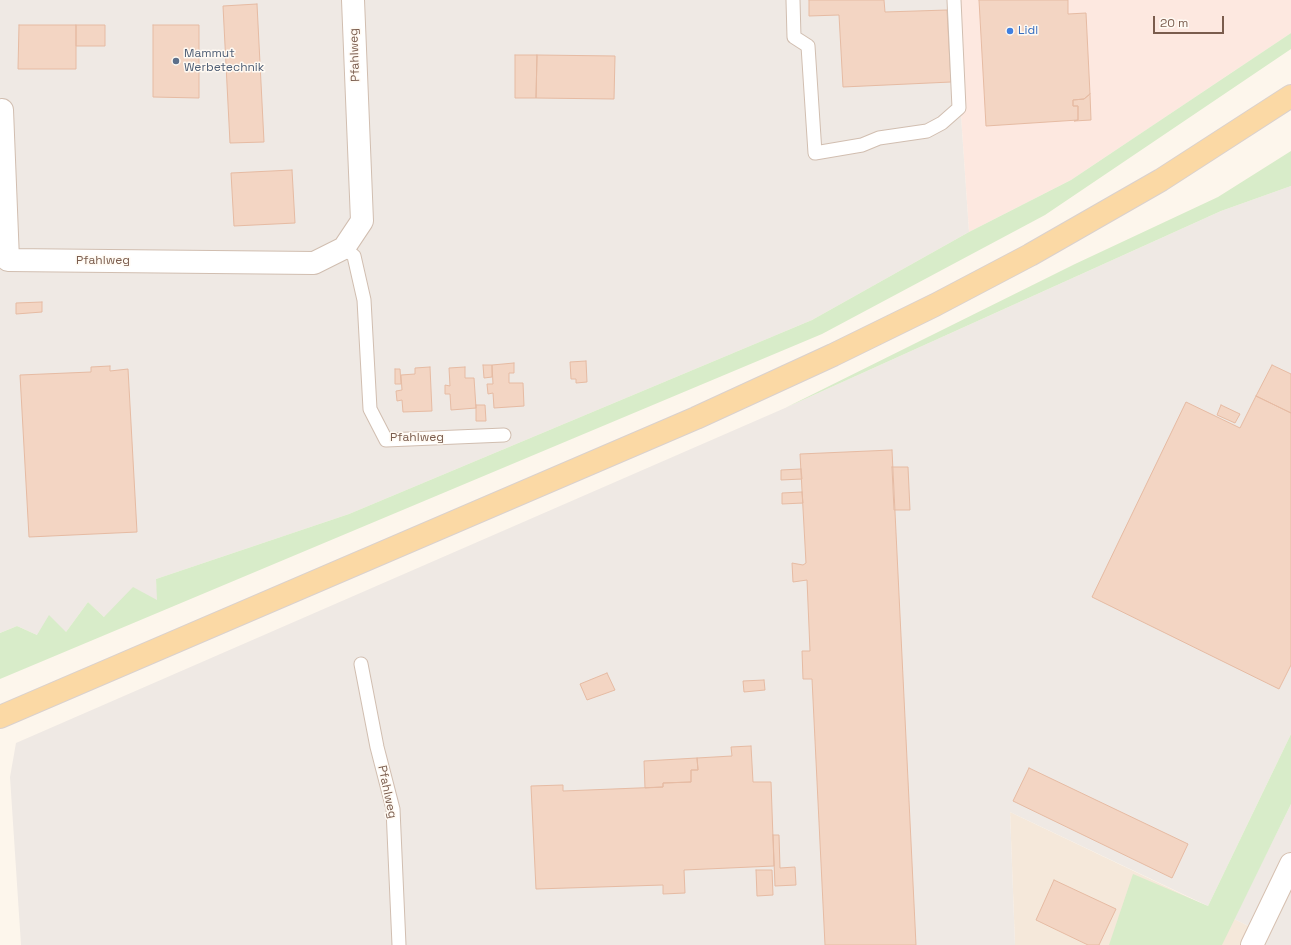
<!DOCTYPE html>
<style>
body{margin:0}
#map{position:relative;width:1291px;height:945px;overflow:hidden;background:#fdf6ec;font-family:"Space Grotesk",sans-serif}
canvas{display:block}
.scale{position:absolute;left:1153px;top:16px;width:71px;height:18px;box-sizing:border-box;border:2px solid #7a5c4d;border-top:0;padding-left:5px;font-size:12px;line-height:14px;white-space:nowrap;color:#7a5c4d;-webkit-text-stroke:3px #fffaf3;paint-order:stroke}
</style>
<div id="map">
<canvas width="1291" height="945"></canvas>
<div class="scale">20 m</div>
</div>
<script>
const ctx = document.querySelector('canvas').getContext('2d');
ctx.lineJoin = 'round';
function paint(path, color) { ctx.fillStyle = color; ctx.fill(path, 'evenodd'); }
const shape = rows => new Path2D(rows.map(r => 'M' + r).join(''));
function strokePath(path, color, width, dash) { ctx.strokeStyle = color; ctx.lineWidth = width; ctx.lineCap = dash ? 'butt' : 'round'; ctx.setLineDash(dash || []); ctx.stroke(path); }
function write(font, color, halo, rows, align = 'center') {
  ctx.font = font + ' "Space Grotesk",sans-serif'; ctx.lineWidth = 3; ctx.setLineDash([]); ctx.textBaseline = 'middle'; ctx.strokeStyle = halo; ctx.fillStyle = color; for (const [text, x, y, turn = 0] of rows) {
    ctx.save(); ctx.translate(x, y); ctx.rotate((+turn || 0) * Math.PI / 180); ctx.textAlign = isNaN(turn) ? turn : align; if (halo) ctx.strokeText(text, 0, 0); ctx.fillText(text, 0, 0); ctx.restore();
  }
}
const residential = shape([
 [1010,812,1255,929,1248,945,1015,945]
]);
const commercial = shape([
 [953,0,1291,0,1291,33,1071,180,969,232]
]);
const industrial = shape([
 [0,0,953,0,969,232,812,320,349,514,156,579,158,600,104,617,88,602,66,632,37,635,17,626,0,633],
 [1291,186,1291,734,1208,906,1010,812,1015,945,21,945,10,777,16,743,785,408,1221,211],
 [1291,804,1291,945,1248,945,1255,929,1234,919]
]);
const green = shape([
 [1291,33,1291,49,1045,215,822,334,0,679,0,633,17,626,37,635,49,615,66,632,88,602,104,617,133,587,157,600,156,579,349,514,812,320,969,232,1071,180],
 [1291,151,1291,186,1221,211,785,408,1075,264,1218,197],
 [1291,734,1291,804,1222,945,1109,945,1133,874,1208,906]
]);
const building = shape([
 [809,0,884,0,885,12,947,10,951,82,843,87,839,15,809,16,809,0],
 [979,0,1068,0,1068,14,1086,13,1090,94,1084,99,1073,100,1073,106,1078,106,1078,120,986,126,979,0],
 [257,4,264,142,230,143,223,6,257,4],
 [19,25,76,25,76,69,18,69,19,25],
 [76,25,105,25,105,46,76,46,76,25],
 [153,25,199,25,199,98,153,97,153,25],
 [515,55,537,55,536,98,515,98,515,55],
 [537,55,615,56,614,99,536,98,537,55],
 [1090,94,1091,120,1074,121,1078,120,1078,106,1073,106,1073,100,1084,99,1090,94],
 [292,170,295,223,234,226,231,173,292,170],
 [42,302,42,312,16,314,16,303,42,302],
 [586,361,587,382,576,383,576,379,571,379,570,362,586,361],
 [514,363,514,373,509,373,509,383,523,383,524,406,494,408,493,393,488,394,487,384,493,384,492,365,514,363],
 [483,365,492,365,492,377,484,378,483,365],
 [1272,365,1291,374,1291,413,1256,396,1272,365],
 [110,366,110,371,128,369,137,532,29,537,20,375,91,372,91,367,110,366],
 [430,367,432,411,403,412,402,400,397,401,396,391,402,390,401,375,415,374,415,368,430,367],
 [465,367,465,378,474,378,476,408,451,410,450,394,445,394,445,385,450,386,449,368,465,367],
 [395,369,400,369,401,384,395,384,395,369],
 [1256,396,1291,413,1291,665,1279,689,1092,597,1186,402,1240,428,1256,396],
 [476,405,485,405,486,421,476,421,476,405],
 [1221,405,1240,414,1235,423,1217,415,1221,405],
 [892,450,916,945,825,945,812,679,803,679,802,651,810,651,807,580,793,582,792,563,803,565,806,563,800,454,892,450],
 [892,467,908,467,910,510,894,510,892,467],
 [801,469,802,479,781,480,781,470,801,469],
 [802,492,803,503,782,504,782,493,802,492],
 [607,673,615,690,587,700,580,684,607,673],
 [764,680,765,690,744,692,743,681,764,680],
 [751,746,753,782,771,782,774,866,684,870,685,893,663,894,663,885,536,889,531,786,563,785,563,791,663,787,663,783,691,782,691,770,698,770,697,758,732,756,731,747,751,746],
 [697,758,698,770,691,770,691,782,663,783,663,787,645,788,644,761,697,758],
 [1029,768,1188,844,1172,878,1013,801,1029,768],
 [773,835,779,835,780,868,795,867,796,885,775,886,773,835],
 [756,870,772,870,773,895,757,896,756,870],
 [1054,880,1116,909,1099,945,1088,945,1036,920,1054,880]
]);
const lane = shape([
 [793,0,794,37,808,46,815,153,862,145,879,138,927,131,942,123,959,108,954,0],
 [344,248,354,256,364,300,370,409,386,440,504,435],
 [361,664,377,747,393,809,399,945]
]);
const street = shape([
 [2,110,8,260,314,263,344,248,362,221,353,0]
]);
const secondary = shape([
 [1252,945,1291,864]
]);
const primary = shape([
 [0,717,696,418,833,355,935,305,1030,255,1161,180,1291,96]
]);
const markers = [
 [1010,31,4,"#3f7fe0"],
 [176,61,4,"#5c6f8a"]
];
const shopNames = [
 ["Lidl",1018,31]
];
const serviceNames = [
 ["Mammut",184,54],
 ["Werbetechnik",184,68]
];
const streetNames = [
 ["Pfahlweg",355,55,-92],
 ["Pfahlweg",103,261],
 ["Pfahlweg",417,438],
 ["Pfahlweg",387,792,78]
];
paint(residential, '#f5e8da');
paint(commercial, '#fde8e0');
paint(industrial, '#efe9e4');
paint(green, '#d8ecc9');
paint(building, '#f3d5c3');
strokePath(building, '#e6bba3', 1);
strokePath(lane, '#d1beb0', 15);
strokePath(street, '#d1beb0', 24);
strokePath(secondary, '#d6c0b0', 24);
strokePath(primary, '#dad1cd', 24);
strokePath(lane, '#fff', 13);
strokePath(street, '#fff', 22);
strokePath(secondary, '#fff', 22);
strokePath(primary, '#fbd9a5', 22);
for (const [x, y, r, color] of markers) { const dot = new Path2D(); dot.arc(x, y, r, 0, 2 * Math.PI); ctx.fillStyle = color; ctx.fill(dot); strokePath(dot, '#fffaf3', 1.5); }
write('12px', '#366cbe', '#fffaf3', shopNames, 'left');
write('12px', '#4e5e75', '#fffaf3', serviceNames, 'left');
write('12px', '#7a5c4d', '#fffaf3', streetNames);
</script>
